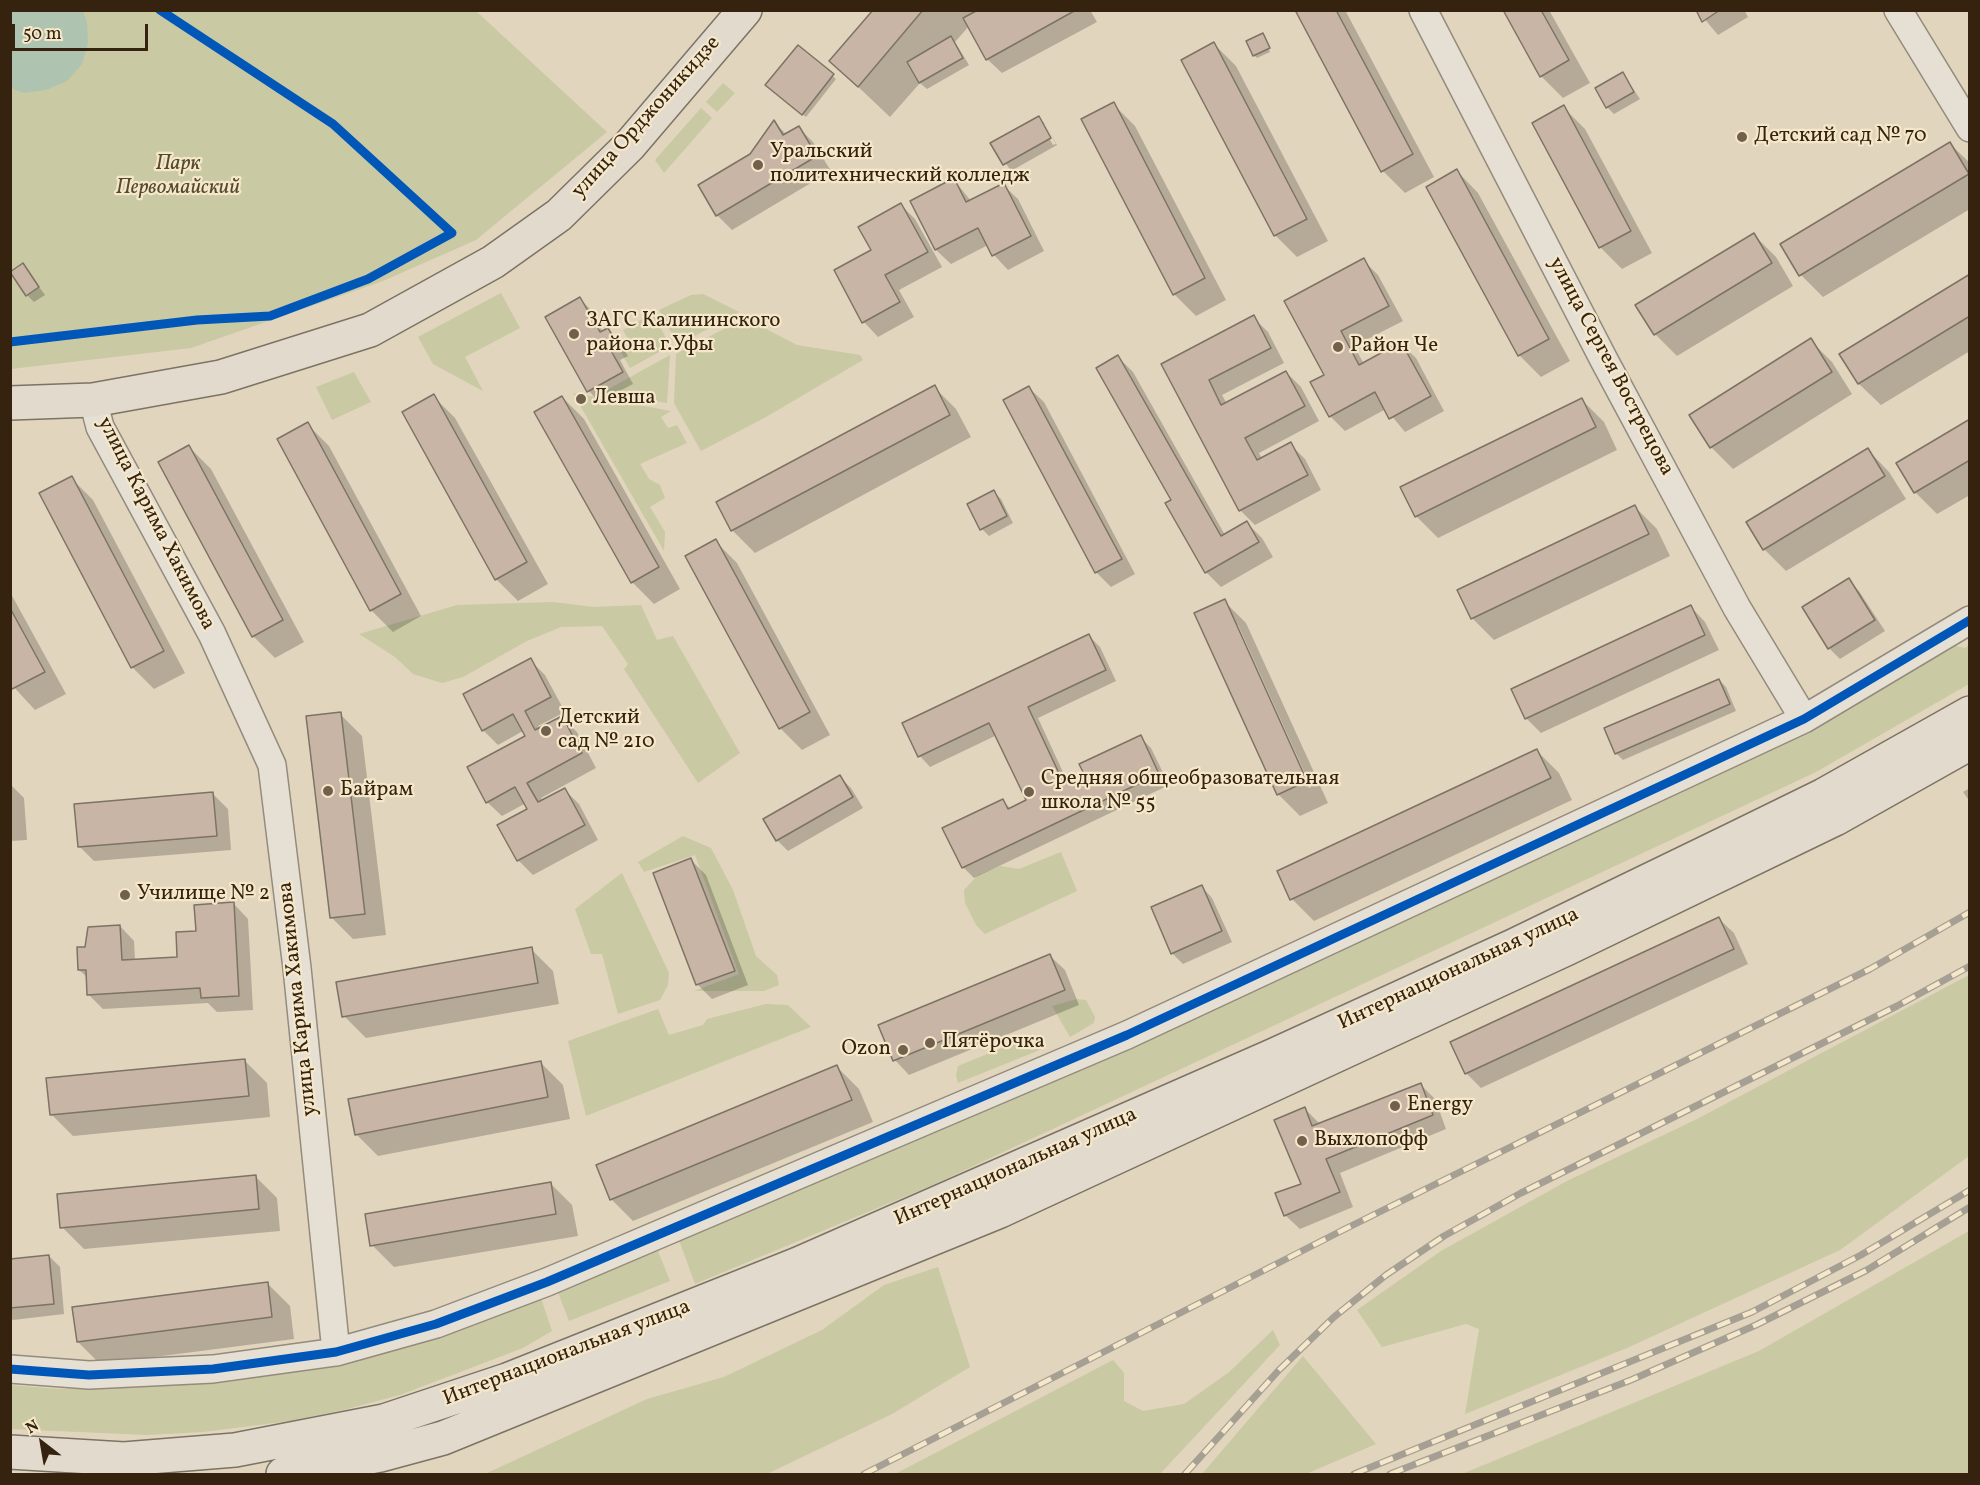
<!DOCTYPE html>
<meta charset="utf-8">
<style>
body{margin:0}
#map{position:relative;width:1980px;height:1485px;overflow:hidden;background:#e1d5bd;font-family:Vollkorn,serif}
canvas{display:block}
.frame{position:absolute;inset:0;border:12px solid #35230f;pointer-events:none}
.north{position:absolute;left:12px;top:1413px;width:60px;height:60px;-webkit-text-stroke:4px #f5e7ca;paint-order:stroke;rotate:329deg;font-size:16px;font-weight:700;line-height:24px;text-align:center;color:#35230f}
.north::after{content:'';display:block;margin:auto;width:21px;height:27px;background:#35230f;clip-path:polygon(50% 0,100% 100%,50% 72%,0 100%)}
.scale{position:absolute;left:12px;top:24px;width:136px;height:27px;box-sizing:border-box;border:3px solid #35230f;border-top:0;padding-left:8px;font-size:18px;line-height:21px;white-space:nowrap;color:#35230f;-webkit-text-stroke:4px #f5e7ca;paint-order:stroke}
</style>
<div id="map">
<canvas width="1980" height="1485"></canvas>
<div class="frame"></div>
<div class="north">N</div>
<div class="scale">50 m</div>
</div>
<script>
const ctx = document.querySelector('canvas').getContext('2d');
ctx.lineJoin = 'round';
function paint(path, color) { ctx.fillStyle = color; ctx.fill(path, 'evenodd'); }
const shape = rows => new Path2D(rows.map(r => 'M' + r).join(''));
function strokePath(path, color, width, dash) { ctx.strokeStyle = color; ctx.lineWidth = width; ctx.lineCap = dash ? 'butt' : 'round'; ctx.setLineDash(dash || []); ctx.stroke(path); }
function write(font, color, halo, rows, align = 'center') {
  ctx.font = font + ' Vollkorn,serif'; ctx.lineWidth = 4.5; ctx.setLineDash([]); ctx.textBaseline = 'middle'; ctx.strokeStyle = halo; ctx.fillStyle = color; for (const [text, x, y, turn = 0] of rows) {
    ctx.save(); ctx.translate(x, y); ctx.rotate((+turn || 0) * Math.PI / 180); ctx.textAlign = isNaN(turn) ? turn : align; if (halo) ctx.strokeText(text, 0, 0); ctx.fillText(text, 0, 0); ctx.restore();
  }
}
const green = shape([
 [10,11,476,11,607,132,476,240,383,281,191,348,11,369],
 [723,83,735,93,717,112,706,102],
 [701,108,712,118,664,173,655,160],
 [501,293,520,328,465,357,483,391,433,364,418,337],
 [703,294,739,312,678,345,659,310,691,295],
 [653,313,670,346,630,368,619,349,630,343,623,330],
 [745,318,797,345,860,355,863,360,766,417,701,451,674,403,676,354],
 [670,355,667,403,603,392],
 [354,372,371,402,332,420,316,387],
 [573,393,671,411,661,417,668,428,677,425,687,443,640,464,649,479,660,485,665,498,650,507,665,532,664,551],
 [553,602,594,607,641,605,657,640,673,636,740,753,698,783,624,669,628,664,602,626,561,627,527,641,463,677,442,683,413,674,395,657,359,634,457,605],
 [1952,645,1965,648,1969,645,1969,684,1816,772,935,1184,695,1284,679,1240,1150,1037,1799,736],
 [683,836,711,848,733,890,756,956,777,975,779,985,764,991,694,991,739,974,695,855,644,872,638,862],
 [1061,852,1077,891,985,934,976,925,965,903,964,890,978,875,1000,866,1019,869],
 [622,873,669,973,668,985,660,1000,618,1014,602,954,591,954,575,909],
 [1969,975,1969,1156,1840,1250,1627,1348,1465,1414,1479,1329,1466,1324,1382,1347,1357,1310,1441,1251,1567,1181,1695,1120],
 [1077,999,1086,1000,1095,1017,1094,1023,1070,1037,1052,1006],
 [766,1004,788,1005,811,1027,586,1116,568,1041,658,1009,669,1035,703,1025,707,1019],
 [1034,1035,1042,1038,1047,1047,958,1083,956,1075,958,1066],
 [1969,1231,1969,1474,1462,1474,1759,1351],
 [658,1251,670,1281,569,1321,557,1290],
 [938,1267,970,1367,892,1414,767,1474,485,1474,647,1399,724,1377,822,1330,884,1285],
 [540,1295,552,1331,523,1348,400,1395,347,1409,290,1421,203,1432,147,1435,11,1429,10,1385,59,1389,220,1383,300,1371,368,1355],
 [1273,1330,1280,1345,1160,1474,895,1474,1113,1360,1124,1373,1124,1401,1143,1411,1184,1404,1228,1373],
 [1303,1356,1376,1444,1306,1474,1202,1474]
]);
const water = shape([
 [10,11,83,11,87,22,88,43,82,64,67,81,46,90,24,93,11,88]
]);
const shadow = shape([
 [875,10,1090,10,1097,22,1002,73,987,59,969,26,955,42,969,65,927,89,920,83,890,117,831,61],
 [1297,10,1345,10,1434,177,1405,193,1383,171],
 [1505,10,1549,10,1590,83,1563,98,1541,76],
 [1697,10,1744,10,1748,17,1718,35],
 [1263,37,1270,52,1257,58,1254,55],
 [1214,44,1236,66,1328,241,1297,257,1275,235],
 [798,47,836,79,806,117,770,88],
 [1623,74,1640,99,1614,114,1607,107],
 [1113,104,1135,126,1226,300,1196,316,1174,294],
 [1563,107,1585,129,1652,253,1622,269,1600,247],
 [1039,118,1045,124,1041,124,1053,145,1056,144,1045,124,1057,145,1011,171,992,143],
 [774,122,787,135,799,128,813,142,831,171,732,230,717,215,751,155],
 [1950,144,1970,163,1970,209,1823,297,1801,275],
 [1457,171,1478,193,1570,361,1541,377,1519,355],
 [954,180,971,201,1003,185,1018,199,1044,251,1008,270,994,255,988,245,951,264,936,250,912,201],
 [901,205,915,219,942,267,899,290,914,317,878,337,864,322,873,251],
 [1754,235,1776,257,1793,286,1677,356,1655,334],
 [1363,260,1378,275,1403,321,1354,346,1364,364,1401,344,1416,358,1444,411,1405,432,1386,409,1345,431,1330,416,1326,375],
 [23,265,45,295,34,302,27,295],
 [1970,275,1970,351,1881,405,1859,384,1841,354],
 [580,299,591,310,603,332,608,329,619,340,628,356,620,360,633,384,599,402,589,391,547,318],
 [1253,317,1268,332,1284,363,1222,395,1227,404,1286,372,1301,387,1319,421,1259,453,1262,459,1290,444,1305,459,1321,490,1255,525,1240,510,1163,365],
 [1810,340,1832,362,1852,394,1733,469,1711,447],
 [1118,357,1133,372,1225,535,1247,523,1262,538,1273,557,1221,587,1206,572,1173,501],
 [934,387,956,409,971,437,755,553,733,531,718,502],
 [1029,388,1044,402,1135,574,1111,587,1096,572],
 [433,396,455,418,548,584,518,601,496,579],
 [562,397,584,419,680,589,654,604,632,582],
 [1582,400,1604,422,1617,450,1438,538,1416,516],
 [1970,420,1970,495,1937,514,1915,492,1898,464],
 [307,424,329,446,421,616,393,632,371,610],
 [189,447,211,469,304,642,275,658,253,636],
 [1868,450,1889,472,1906,499,1786,571,1764,549],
 [71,478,93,500,185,673,154,689,132,667,41,494],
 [994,492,1001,499,1013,523,989,536,982,529],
 [1635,507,1657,529,1670,556,1494,640,1472,618],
 [715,541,737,563,830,735,802,750,780,728],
 [1848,580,1859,591,1885,631,1840,659,1829,648],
 [10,592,66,694,35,710,10,683],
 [1224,601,1246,623,1328,803,1300,816,1278,794],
 [1235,625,1238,625,1311,787,1309,788],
 [1691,607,1705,622,1719,650,1541,733,1526,718,1513,690],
 [1089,636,1100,647,1116,681,1038,718,1068,783,1086,775,1140,737,1151,748,1169,785,974,878,963,867,1002,800,1011,809,1028,801,997,735,930,767,920,756],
 [530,660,545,675,565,712,538,726,540,729,562,718,577,732,596,768,541,798,543,801,565,790,579,804,598,840,533,875,518,860,529,810,526,803,502,816,487,802,527,737,523,731,498,745,483,730],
 [1719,680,1726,687,1736,711,1623,760,1616,753],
 [340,714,362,736,386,935,353,939,331,917],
 [1537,751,1559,773,1572,800,1314,921,1292,899],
 [840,777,851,788,863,808,788,851,777,840],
 [10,784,24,798,27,840,10,841],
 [1970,788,1970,802,1963,792],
 [213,794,228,809,231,850,94,861,79,846],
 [691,860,706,875,748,985,712,999,698,985,655,874],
 [1202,887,1212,898,1232,942,1183,964,1172,953],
 [234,904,248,919,253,1010,217,1012,208,1003,103,1009,88,994,88,978,79,970,86,948,120,926,134,941,135,961,179,958,197,932],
 [1719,919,1734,933,1748,964,1481,1088,1466,1073],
 [531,949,553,971,559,1004,366,1038,344,1016],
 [1050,956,1065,970,1079,1005,909,1075,895,1060],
 [245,1061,267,1083,270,1117,73,1136,51,1114],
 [541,1063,563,1085,570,1119,378,1156,356,1134],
 [837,1067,859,1089,873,1122,633,1221,611,1199],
 [1421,1085,1435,1099,1446,1129,1340,1173,1353,1207,1300,1229,1285,1215,1303,1185,1305,1109,1320,1124],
 [255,1176,277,1198,280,1231,84,1249,62,1227],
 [550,1183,572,1205,578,1236,394,1267,372,1245],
 [49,1256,60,1267,64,1314,13,1320,10,1317,10,1260],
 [268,1284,290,1306,294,1339,100,1364,78,1342]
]);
const building = shape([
 [873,10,923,10,858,87,829,61,873,10],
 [978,10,1076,10,986,60,963,18,978,10],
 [1295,10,1336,10,1413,154,1381,172,1295,10],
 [1503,10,1541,10,1569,60,1540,77,1503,10],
 [1696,10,1720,10,1702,22,1696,10],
 [1263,33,1270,48,1253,56,1246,41,1263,33],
 [951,36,963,58,919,83,907,62,951,36],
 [1214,42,1307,219,1274,236,1181,60,1214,42],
 [798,45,834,74,802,115,765,85,798,45],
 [1623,72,1634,92,1606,108,1595,88,1623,72],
 [1114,102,1205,278,1173,295,1081,119,1114,102],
 [1564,105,1631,231,1599,248,1532,123,1564,105],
 [1039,116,1051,138,1003,165,990,143,1039,116],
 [774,120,783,135,799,126,817,156,716,216,698,185,750,154,774,120],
 [1950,142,1969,174,1799,276,1780,244,1950,142],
 [1457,169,1549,339,1518,356,1426,187,1457,169],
 [954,178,966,202,1004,183,1031,236,992,256,978,228,935,250,910,201,954,178],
 [901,203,928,252,885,275,900,302,862,323,834,270,871,250,858,227,901,203],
 [1754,233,1772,263,1654,335,1635,305,1754,233],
 [1364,258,1389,306,1341,331,1359,365,1401,342,1431,396,1389,419,1375,392,1329,417,1310,382,1324,375,1284,301,1364,258],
 [23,263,39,287,26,296,10,272,23,263],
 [1970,274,1970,316,1858,384,1839,354,1970,274],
 [580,297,600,332,608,328,618,345,610,349,623,372,587,392,545,317,580,297],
 [1254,315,1271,348,1209,380,1221,405,1286,371,1305,406,1245,438,1257,460,1291,442,1308,475,1239,511,1161,364,1254,315],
 [1811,338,1832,372,1710,448,1689,415,1811,338],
 [1118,355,1221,536,1247,521,1259,542,1205,573,1165,503,1171,500,1096,368,1118,355],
 [935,385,950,415,731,531,716,502,935,385],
 [1029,386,1122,559,1095,573,1003,400,1029,386],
 [434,394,527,562,495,580,402,412,434,394],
 [562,396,659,567,631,583,534,412,562,396],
 [1582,398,1596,427,1415,517,1400,487,1582,398],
 [1970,419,1970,460,1914,493,1896,463,1970,419],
 [308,422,401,594,370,611,277,439,308,422],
 [189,445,283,620,252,637,158,462,189,445],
 [1868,448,1885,476,1763,550,1746,522,1868,448],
 [72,476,164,651,131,668,39,493,72,476],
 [994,490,1007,516,980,530,967,504,994,490],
 [1635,505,1649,534,1471,619,1457,590,1635,505],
 [716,539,810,712,779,729,685,556,716,539],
 [1849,578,1875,620,1828,649,1802,607,1849,578],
 [1225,599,1307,781,1277,795,1194,613,1225,599],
 [1691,605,1705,635,1525,719,1511,689,1691,605],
 [10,608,45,672,12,689,10,687,10,608],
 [1089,634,1106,670,1028,707,1064,784,1084,774,1079,764,1141,735,1159,774,962,868,942,828,1003,799,1008,809,1026,800,989,723,918,757,902,723,1089,634],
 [531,658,551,697,525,711,535,730,562,716,582,753,527,783,538,802,565,788,585,825,517,861,497,825,527,809,515,787,486,803,467,767,525,736,513,714,482,731,463,694,531,658],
 [1719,679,1730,704,1615,754,1604,728,1719,679],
 [341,712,365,914,330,918,306,716,341,712],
 [1537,749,1551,778,1290,900,1277,871,1537,749],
 [840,775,853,797,776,841,763,819,840,775],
 [213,792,217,836,78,847,74,804,213,792],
 [691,858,735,971,696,985,653,873,691,858],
 [1202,885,1222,931,1171,954,1151,907,1202,885],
 [234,902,239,996,201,998,200,988,87,995,86,970,78,970,77,947,85,947,88,927,120,925,122,960,177,957,176,932,196,931,194,905,234,902],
 [1719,917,1734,949,1465,1074,1450,1042,1719,917],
 [532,947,538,983,342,1017,336,982,532,947],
 [1050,954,1065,990,893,1061,878,1025,1050,954],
 [245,1059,249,1096,50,1115,46,1078,245,1059],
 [541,1061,548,1097,355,1135,348,1099,541,1061],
 [837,1065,852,1100,610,1200,596,1165,837,1065],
 [1421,1083,1433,1115,1326,1159,1340,1192,1284,1216,1275,1193,1301,1184,1274,1120,1305,1107,1312,1126,1421,1083],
 [256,1175,259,1209,60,1228,57,1194,256,1175],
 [551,1182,556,1214,370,1246,365,1214,551,1182],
 [49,1255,54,1304,10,1308,10,1259,49,1255],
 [268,1282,272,1317,77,1342,72,1307,268,1282]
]);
const minor = shape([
 [1423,10,1604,360,1737,608,1804,719],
 [1898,10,1970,128],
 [93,400,100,427,212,634,272,765,297,968,336,1352],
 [10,1369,89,1375,213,1369,336,1352,436,1324,547,1282,1127,1035,1804,719,1970,620]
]);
const major = shape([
 [10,403,93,400,221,377,370,330,493,262,559,215,629,146,745,10],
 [10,1452,124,1459,235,1450,384,1421,507,1380,798,1264,1272,1056,1511,947,1732,840,1824,795,1970,713],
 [283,1474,380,1455,443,1438,1000,1211,1566,949,1835,819,1970,743]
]);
const rail = shape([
 [864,1474,1345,1229,1870,969,1970,912],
 [1185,1474,1279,1370,1334,1317,1386,1275,1444,1236,1521,1193,1897,1006,1970,966],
 [1354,1474,1752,1312,1861,1255,1970,1190],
 [1390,1474,1631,1380,1756,1325,1867,1270,1970,1207]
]);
const cycleway = shape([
 [10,342,197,320,270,316,368,279,452,233,333,124,160,10],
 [10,1369,89,1375,213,1369,336,1352,436,1324,547,1282,1127,1035,1804,719,1970,620]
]);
const markers = [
 [1742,137,6,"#71614c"],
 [758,165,6,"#71614c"],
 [574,334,6,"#71614c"],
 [1338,347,6,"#71614c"],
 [581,399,6,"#71614c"],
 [546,731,6,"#71614c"],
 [328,791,6,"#71614c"],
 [1029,792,6,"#71614c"],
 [125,895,6,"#71614c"],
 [930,1043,6,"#71614c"],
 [903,1050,6,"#71614c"],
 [1395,1106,6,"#71614c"],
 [1302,1141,6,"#71614c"]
];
const streetNames = [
 ["улица Орджоникидзе",647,118,-48],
 ["улица Сергея Вострецова",1610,367,62],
 ["улица Карима Хакимова",155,524,63],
 ["Интернациональная улица",1459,970,-25],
 ["улица Карима Хакимова",299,999,-96],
 ["Интернациональная улица",1016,1168,-24],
 ["Интернациональная улица",567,1354,-21]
];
const poiNames = [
 ["Детский сад № 70",1754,137],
 ["Уральский",770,153],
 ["политехнический колледж",770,177],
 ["ЗАГС Калининского",586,322],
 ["района г.Уфы",586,346],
 ["Район Че",1350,347],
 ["Левша",593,399],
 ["Детский",558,719],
 ["сад № 210",558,743],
 ["Средняя общеобразовательная",1041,780],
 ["школа № 55",1041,804],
 ["Байрам",340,791],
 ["Училище № 2",137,895],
 ["Пятёрочка",942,1043],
 ["Ozon",891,1050,"right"],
 ["Energy",1407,1106],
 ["Выхлопофф",1314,1141]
];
const parkNames = [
 ["Парк",178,165],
 ["Первомайский",178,189]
];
paint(green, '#c9c9a3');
paint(water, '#afc3b1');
paint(shadow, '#0003');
paint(building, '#c9b5a5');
strokePath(building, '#7c7364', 1.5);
strokePath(minor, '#948b7c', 30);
strokePath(major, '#7c7364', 36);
strokePath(minor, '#e6e0d4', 27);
strokePath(major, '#e2dbcd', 33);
strokePath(rail, '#a69f93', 7);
strokePath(rail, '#f5e7ca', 4.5, [14]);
strokePath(cycleway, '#0057b8', 9);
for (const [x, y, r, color] of markers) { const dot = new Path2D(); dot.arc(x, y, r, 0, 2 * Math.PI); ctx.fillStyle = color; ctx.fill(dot); strokePath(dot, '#f5e7ca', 2); }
write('21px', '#35230f', '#f5e7ca', streetNames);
write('21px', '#35230f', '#f5e7ca', poiNames, 'left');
write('italic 21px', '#554a2e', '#f5e7ca', parkNames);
</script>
